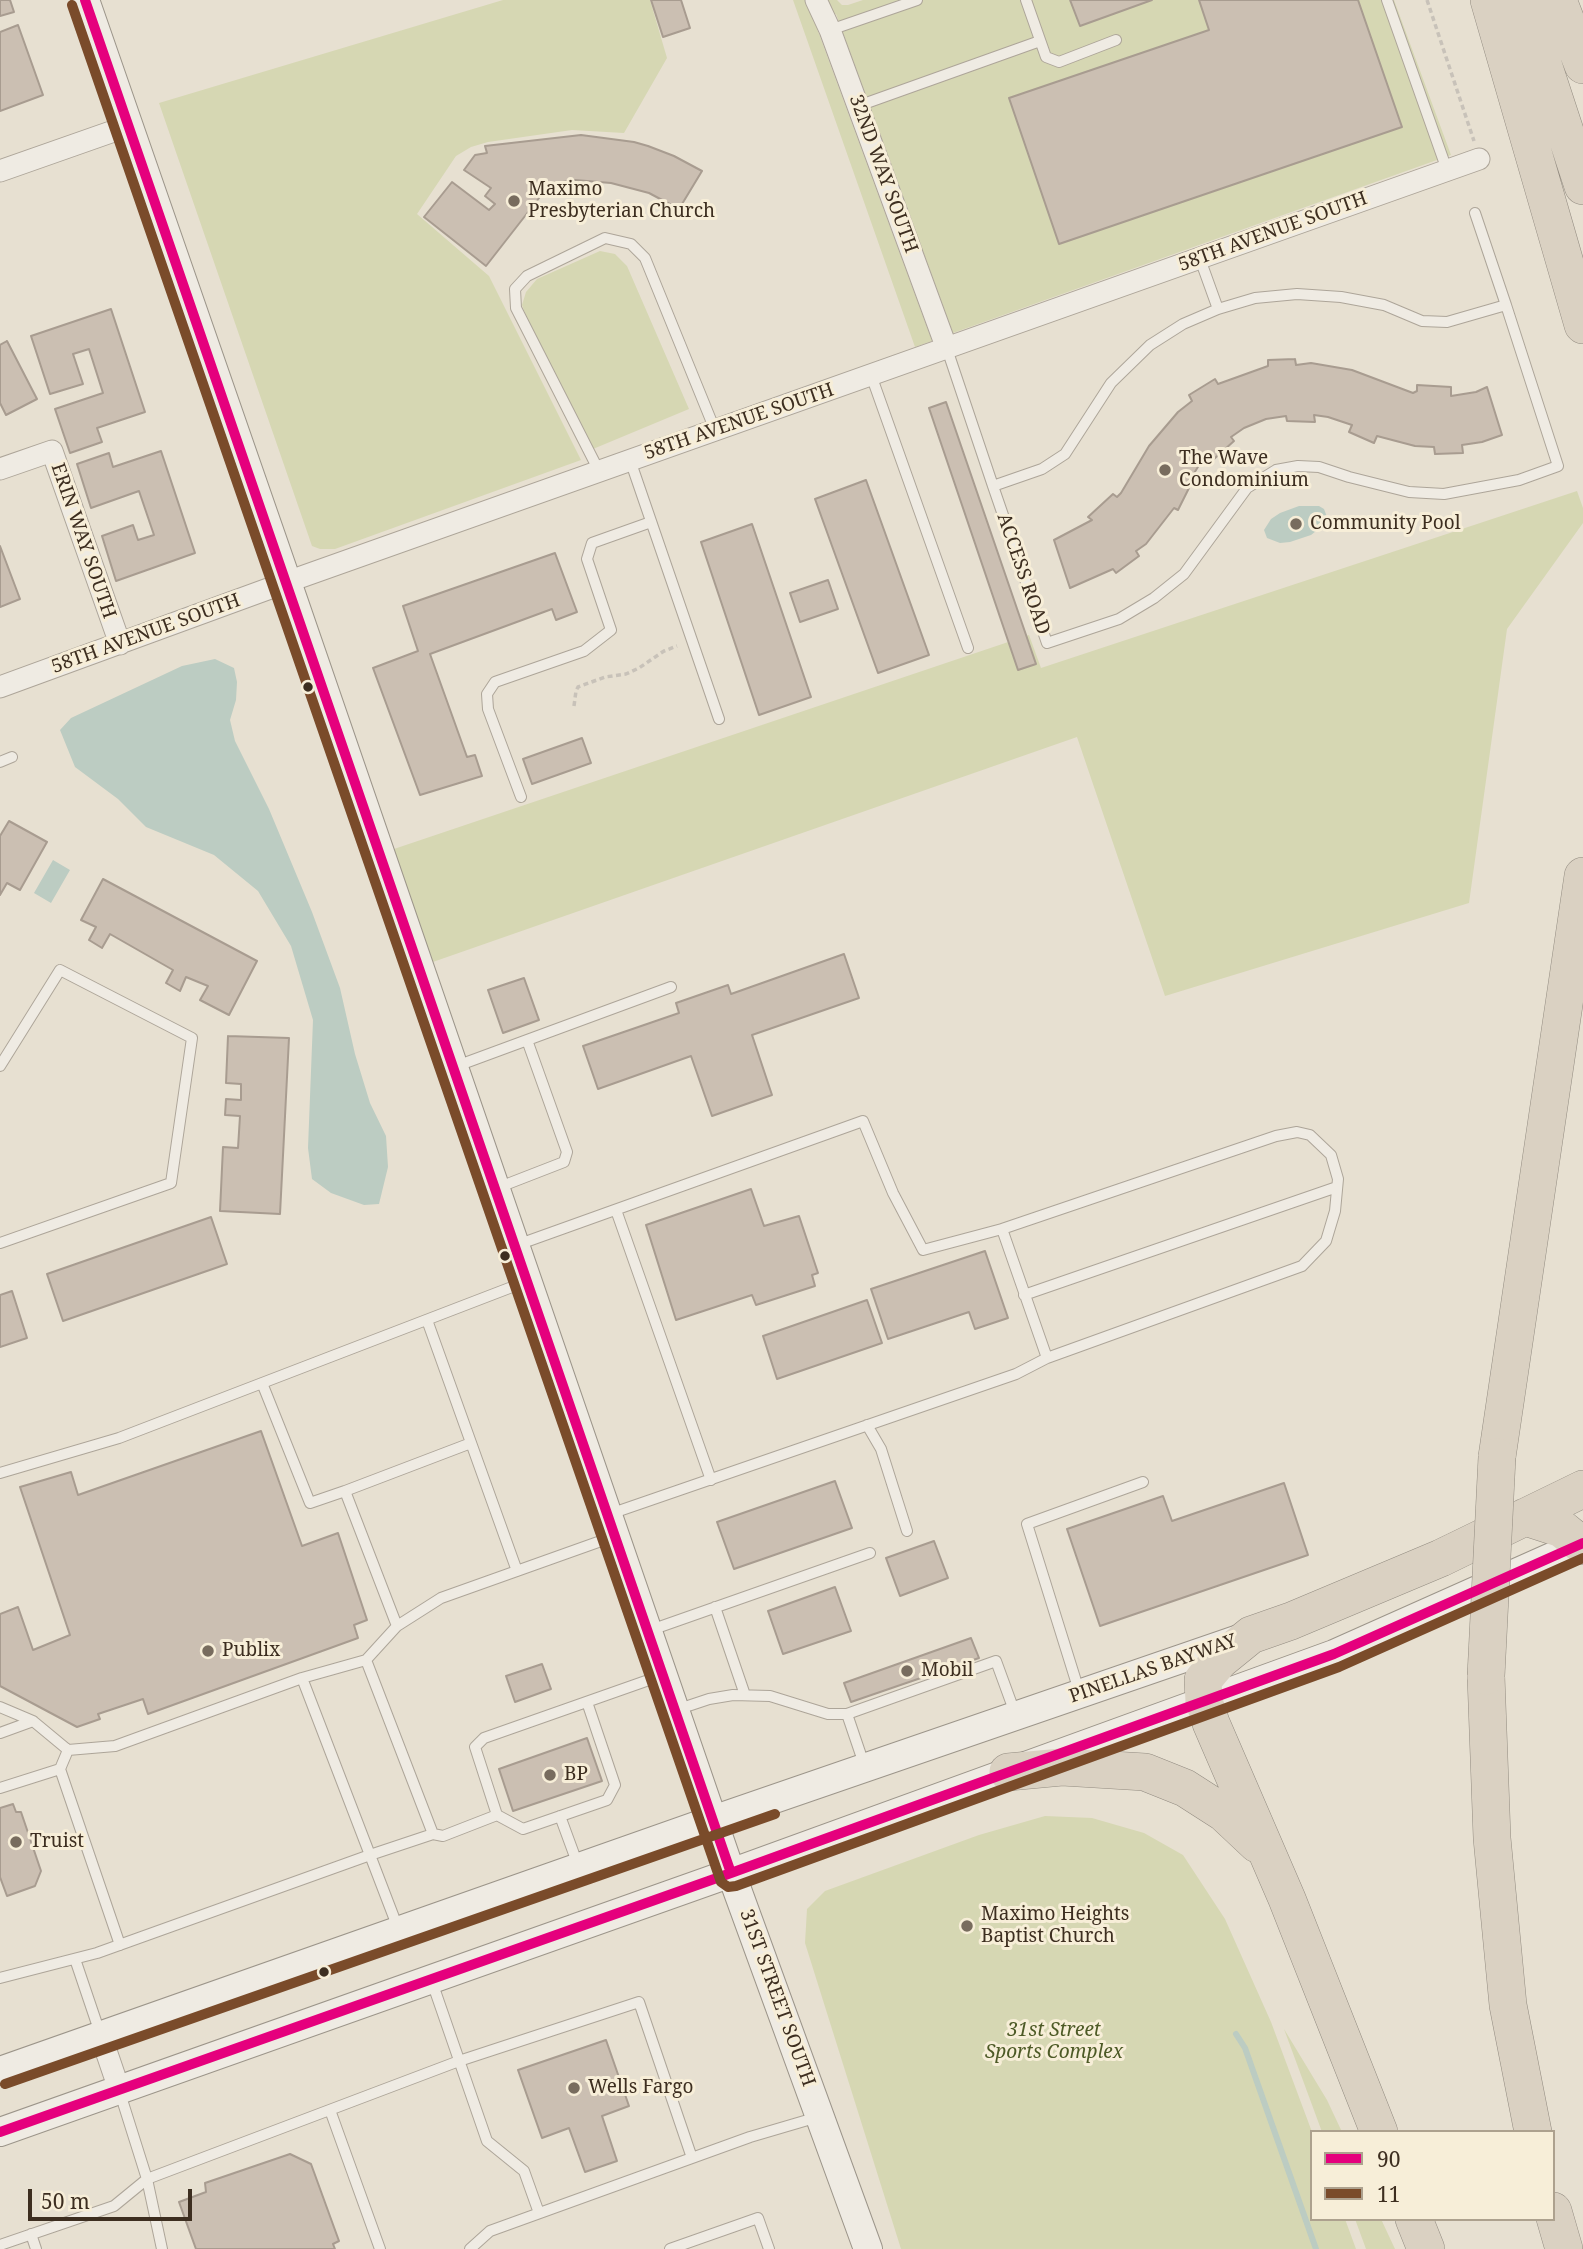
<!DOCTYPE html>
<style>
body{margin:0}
#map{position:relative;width:1583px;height:2249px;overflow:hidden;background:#e7e0d1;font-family:"Noto Serif",serif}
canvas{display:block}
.legend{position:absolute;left:1310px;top:2130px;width:245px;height:91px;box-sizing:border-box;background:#f7eed8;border:2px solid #ada18e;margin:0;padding:9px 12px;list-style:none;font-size:21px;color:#3d2e20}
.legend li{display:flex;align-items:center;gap:14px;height:35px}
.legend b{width:35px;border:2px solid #ada18e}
.scale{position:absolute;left:28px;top:2189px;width:164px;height:32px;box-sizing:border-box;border:4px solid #3d2e20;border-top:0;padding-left:9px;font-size:21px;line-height:24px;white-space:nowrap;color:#3d2e20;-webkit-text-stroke:5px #f7eed8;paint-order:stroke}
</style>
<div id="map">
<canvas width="1583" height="2249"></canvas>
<ul class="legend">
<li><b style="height:9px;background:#e5007d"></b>90</li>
<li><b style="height:9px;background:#7a4b2a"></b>11</li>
</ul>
<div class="scale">50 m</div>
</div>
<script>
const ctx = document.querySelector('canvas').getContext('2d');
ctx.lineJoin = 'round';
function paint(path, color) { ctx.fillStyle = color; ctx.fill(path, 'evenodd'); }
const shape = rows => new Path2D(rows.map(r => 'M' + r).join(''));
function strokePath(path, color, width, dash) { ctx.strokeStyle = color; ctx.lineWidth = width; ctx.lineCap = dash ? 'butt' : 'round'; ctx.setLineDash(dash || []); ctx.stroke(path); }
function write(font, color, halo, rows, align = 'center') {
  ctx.font = font + ' "Noto Serif",serif'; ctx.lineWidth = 6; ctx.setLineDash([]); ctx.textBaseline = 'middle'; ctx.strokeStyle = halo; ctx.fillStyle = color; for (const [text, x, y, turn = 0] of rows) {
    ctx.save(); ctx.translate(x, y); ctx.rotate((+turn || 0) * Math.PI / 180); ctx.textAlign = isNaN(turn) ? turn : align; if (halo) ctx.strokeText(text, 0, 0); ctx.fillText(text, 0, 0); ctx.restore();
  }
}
const green = shape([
 [503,0,650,0,667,58,624,133,572,130,488,142,471,147,456,156,417,214,489,276,581,460,335,549,320,549,312,546,159,103],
 [793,0,837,0,842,5,848,5,863,0,1394,0,1451,155,953,333,836,14,815,23,932,341,915,347],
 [600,251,615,254,627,266,689,409,593,449,528,322,522,305,526,292,537,279],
 [1577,491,1583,508,1583,523,1507,629,1469,903,1165,996,1077,737,430,963,391,850,1029,635,1041,668],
 [1045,1816,1092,1818,1144,1833,1183,1855,1225,1919,1271,2022,1312,2132,1312,2219,1345,2219,1356,2249,901,2249,805,1943,807,1909,825,1891,979,1835],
 [1284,2029,1327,2100,1342,2132,1322,2132],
 [1355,2219,1381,2219,1395,2249,1366,2249]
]);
const water = shape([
 [1299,506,1319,506,1324,509,1327,517,1320,528,1311,535,1290,542,1280,543,1267,538,1264,530,1271,519,1280,513],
 [215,659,234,668,237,682,236,700,230,720,235,741,269,809,312,912,340,988,355,1054,370,1103,386,1136,388,1167,379,1204,364,1205,331,1193,312,1179,308,1148,313,1020,291,946,258,891,214,855,146,827,118,799,75,767,60,730,71,718,182,666],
 [53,860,70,870,51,903,34,893]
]);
const stream = shape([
 [1236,2034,1245,2048,1316,2249]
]);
const building = shape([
 [0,0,10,0,14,12,0,16,0,0],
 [651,0,681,0,690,28,663,37,651,0],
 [1070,0,1152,0,1080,26,1070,0],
 [1199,0,1358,0,1402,127,1059,244,1009,98,1209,30,1199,0],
 [18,25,43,95,0,111,0,32,18,25],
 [581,135,634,142,648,146,674,156,702,171,679,209,649,193,611,183,575,180,550,184,486,266,424,217,452,182,489,210,495,204,485,196,491,188,464,170,475,155,487,153,485,146,581,135],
 [111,309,145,412,97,428,102,442,70,453,55,409,103,393,89,349,73,354,83,384,50,394,31,336,111,309],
 [7,341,37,399,6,415,0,403,0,345,7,341],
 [1295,359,1296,365,1311,363,1352,370,1413,393,1417,391,1417,385,1451,387,1451,396,1476,392,1487,387,1502,435,1482,442,1462,445,1463,453,1435,454,1434,447,1415,446,1377,436,1374,443,1349,432,1352,425,1328,417,1314,415,1315,422,1287,421,1286,416,1266,419,1244,428,1231,437,1234,441,1214,459,1208,455,1201,462,1188,483,1191,484,1178,510,1174,508,1146,544,1136,551,1139,556,1116,573,1113,569,1070,588,1054,540,1092,520,1088,517,1113,494,1117,497,1121,493,1149,446,1178,412,1192,401,1189,395,1215,379,1218,384,1268,366,1268,360,1295,359],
 [946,402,1036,664,1018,670,929,408,946,402],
 [161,451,195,553,116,581,102,536,133,525,138,540,154,535,139,491,91,508,77,464,109,453,113,467,161,451],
 [866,480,929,655,878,673,815,499,866,480],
 [752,524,811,697,759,715,701,542,752,524],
 [0,546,20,599,0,607,0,546],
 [555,553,577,612,556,620,552,609,430,654,467,757,475,755,482,776,420,795,373,668,418,651,403,606,555,553],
 [828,580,838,609,800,622,790,593,828,580],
 [582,738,591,763,532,784,523,759,582,738],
 [9,821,47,842,20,890,7,883,0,895,0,836,9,821],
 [103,879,257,961,229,1015,200,1000,208,986,186,977,180,991,166,983,173,970,110,934,102,948,89,940,96,927,81,920,103,879],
 [844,954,859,998,752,1035,772,1095,712,1116,691,1056,598,1089,583,1046,679,1013,676,1003,728,985,731,994,844,954],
 [524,978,539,1020,503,1033,488,990,524,978],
 [228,1036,289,1038,280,1214,220,1211,223,1147,238,1148,240,1116,225,1115,226,1099,241,1100,241,1084,226,1083,228,1036],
 [751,1189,764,1226,799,1216,818,1273,812,1275,815,1286,756,1305,752,1295,676,1320,646,1225,751,1189],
 [211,1217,227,1264,63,1321,47,1274,211,1217],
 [985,1251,1008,1318,975,1329,969,1312,888,1339,871,1289,985,1251],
 [12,1291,27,1338,0,1347,0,1295,12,1291],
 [867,1300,882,1343,777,1379,763,1336,867,1300],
 [261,1431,302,1546,338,1533,367,1620,354,1625,358,1638,148,1714,143,1699,98,1714,100,1719,77,1727,0,1686,0,1614,18,1607,33,1650,70,1635,20,1487,71,1472,78,1495,261,1431],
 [835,1481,852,1528,734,1569,717,1522,835,1481],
 [1284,1483,1308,1555,1100,1626,1067,1529,1163,1496,1172,1521,1284,1483],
 [934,1541,948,1578,900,1596,886,1558,934,1541],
 [835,1587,851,1631,783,1654,768,1611,835,1587],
 [971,1638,979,1658,851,1702,844,1683,971,1638],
 [542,1664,551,1689,515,1702,506,1676,542,1664],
 [587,1738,602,1781,513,1811,499,1769,587,1738],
 [13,1804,16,1812,21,1812,41,1871,35,1886,7,1896,0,1877,0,1808,13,1804],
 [606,2040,629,2106,602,2116,617,2161,585,2172,569,2128,542,2138,518,2070,606,2040],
 [290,2154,311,2164,339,2241,333,2244,335,2249,196,2249,179,2202,206,2192,205,2183,290,2154]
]);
const path = shape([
 [1427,0,1474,141],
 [574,706,576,691,578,687,605,677,626,674,639,668,664,651,677,646]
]);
const lane = shape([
 [1026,0,1046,57,1059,62,1116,40],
 [1387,0,1447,170],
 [830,30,917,0],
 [858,106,1040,41],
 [1475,213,1506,305],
 [1200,259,1218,309],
 [947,349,993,486,1047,643,1119,619,1154,598,1184,574,1247,488,1276,470,1298,466,1319,467,1349,477,1409,492,1444,494,1519,480,1558,466,1506,305,1447,322,1422,321,1384,305,1341,297,1297,294,1255,298,1218,309,1183,324,1150,345,1111,383,1065,454,1042,469,993,486],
 [871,375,968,648],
 [630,460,719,719],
 [599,471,516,308,515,289,527,276,605,238,631,244,645,258,715,430],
 [0,762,12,757],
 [521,797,488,709,487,694,495,682,584,651,611,630,587,559,592,543,651,522],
 [0,1066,60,970,192,1038,171,1183,0,1243],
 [454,1067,671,987],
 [497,1188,564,1162,567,1152,527,1040],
 [616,1210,711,1480],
 [1002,1229,1276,1136,1297,1132,1310,1135,1331,1155,1338,1179,1335,1211,1326,1241,1302,1266,1047,1358],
 [517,1245,863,1121,893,1193,923,1250,1002,1229,1047,1358,1016,1374,610,1514],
 [1024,1295,1337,1187],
 [427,1320,517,1571],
 [262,1383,310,1503,345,1491,397,1626],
 [867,1425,881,1449,907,1531],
 [0,1473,119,1438,525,1282],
 [345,1491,471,1443],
 [715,1607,745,1695],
 [648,1631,870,1553],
 [366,1660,302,1678,370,1855,433,1834,366,1660,397,1626,441,1598,615,1536],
 [1080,1694,1027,1524,1143,1482],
 [0,1707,33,1721,68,1750,60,1769],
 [676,1710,709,1699,733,1695,770,1696,828,1714,847,1714],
 [0,1733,33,1721],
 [68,1750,115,1746,302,1678],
 [865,1767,847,1714,996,1661,1015,1713],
 [0,1788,60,1769,120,1945],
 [497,1815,523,1829,607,1800,615,1785,587,1702],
 [560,1816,578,1865],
 [433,1834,443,1836,497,1815,475,1747,484,1738,663,1675],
 [75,1959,100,2033],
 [0,1978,97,1953,370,1855,398,1928],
 [432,1982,487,2141,524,2171,539,2213],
 [119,2090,147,2179,162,2249],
 [330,2110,380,2249],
 [31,2234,36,2249],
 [0,2245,114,2206,147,2179,459,2061,639,2002,692,2158],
 [470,2249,490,2231,750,2137,818,2117],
 [670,2249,758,2218,769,2249]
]);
const street = shape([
 [816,0,830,30,947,349],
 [0,171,128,126],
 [0,469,52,451,120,644],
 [0,687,287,582,1479,159],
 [101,2036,119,2089]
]);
const secondary = shape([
 [85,0,287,582,731,1873,868,2249],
 [0,2071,713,1820,1239,1639],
 [0,2132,731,1873,1334,1654,1583,1543]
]);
const highway = shape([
 [1489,0,1583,325],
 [1522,0,1583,186],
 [1558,0,1583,65],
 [1497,1457,1583,876],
 [1525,1517,1562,1529,1583,1546],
 [1486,1676,1492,1838,1508,2005,1533,2132],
 [1008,1772,1062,1767,1145,1772,1185,1788,1224,1813,1257,1844],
 [1379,2132,1287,1899,1211,1723,1204,1701,1203,1680,1219,1661,1251,1635,1291,1621,1441,1558,1583,1489],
 [1553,2211,1564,2249],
 [1414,2219,1426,2249]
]);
const highwayBridge = shape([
 [1486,1676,1497,1457]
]);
const bus1 = shape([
 [85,0,731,1873],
 [0,2132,731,1873,1334,1654,1583,1543]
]);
const bus2 = shape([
 [72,5,721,1882,728,1887,736,1886,1339,1667,1583,1558],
 [5,2084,775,1814]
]);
const markers = [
 [514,201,7,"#786c5e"],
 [1165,470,7,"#786c5e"],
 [1296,524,7,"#786c5e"],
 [308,687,6,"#3d2e20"],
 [505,1256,6,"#3d2e20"],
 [208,1651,7,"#786c5e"],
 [907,1671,7,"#786c5e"],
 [550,1775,7,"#786c5e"],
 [16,1842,7,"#786c5e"],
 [967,1926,7,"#786c5e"],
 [324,1972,6,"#3d2e20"],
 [574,2088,7,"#786c5e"]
];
const streetNames = [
 ["32ND WAY SOUTH",883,174,70],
 ["58TH AVENUE SOUTH",1273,232,-20],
 ["58TH AVENUE SOUTH",739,422,-19],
 ["ERIN WAY SOUTH",83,541,71],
 ["ACCESS ROAD",1023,574,71],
 ["58TH AVENUE SOUTH",146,634,-20],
 ["PINELLAS BAYWAY",1153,1669,-19],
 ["31ST STREET SOUTH",777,1998,70]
];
const poiNames = [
 ["Maximo",528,190],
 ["Presbyterian Church",528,212],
 ["The Wave",1179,459],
 ["Condominium",1179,481],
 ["Community Pool",1310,524],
 ["Publix",222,1651],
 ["Mobil",921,1671],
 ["BP",564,1775],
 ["Truist",30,1842],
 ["Maximo Heights",981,1915],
 ["Baptist Church",981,1937],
 ["Wells Fargo",588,2088]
];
const parkNames = [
 ["31st Street",1054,2031],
 ["Sports Complex",1054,2053]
];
paint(green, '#d6d7b3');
paint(water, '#bcccc2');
strokePath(stream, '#bcccc2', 6);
paint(building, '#cbbfb2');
strokePath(building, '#a89c90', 2);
strokePath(lane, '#ada599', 12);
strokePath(street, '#ada599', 23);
strokePath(secondary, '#9c958a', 30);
strokePath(highway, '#928b80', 38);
strokePath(path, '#c8c2b9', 3.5, [5, 3.5]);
strokePath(lane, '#efebe3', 10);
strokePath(street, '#efebe3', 21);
strokePath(secondary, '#efebe3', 28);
strokePath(highway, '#dad1c2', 37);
strokePath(highwayBridge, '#928b80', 38, []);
strokePath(highwayBridge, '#dad1c2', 37);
strokePath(bus1, '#e5007d', 10);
strokePath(bus2, '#7a4b2a', 10);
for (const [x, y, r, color] of markers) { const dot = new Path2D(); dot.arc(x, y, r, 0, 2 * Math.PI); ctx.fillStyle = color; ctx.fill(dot); strokePath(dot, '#f7eed8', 2.5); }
write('19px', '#3d2e20', '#f7eed8', streetNames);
write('19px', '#3d2e20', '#f7eed8', poiNames, 'left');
write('italic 19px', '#4d5a26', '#f7eed8', parkNames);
</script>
